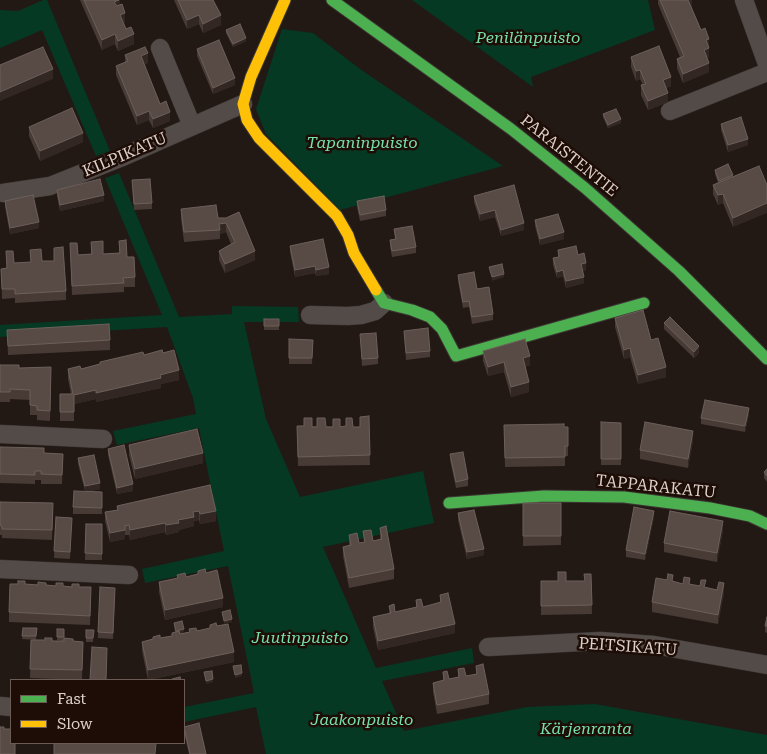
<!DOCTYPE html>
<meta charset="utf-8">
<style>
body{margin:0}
#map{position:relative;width:767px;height:754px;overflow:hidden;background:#221915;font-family:"Roboto Serif",serif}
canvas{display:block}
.legend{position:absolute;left:10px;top:679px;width:175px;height:65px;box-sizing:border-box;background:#1e0d07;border:1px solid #6b5b55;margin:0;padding:6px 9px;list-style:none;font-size:15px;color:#ded0cb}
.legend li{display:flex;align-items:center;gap:10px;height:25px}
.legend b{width:25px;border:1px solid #6b5b55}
</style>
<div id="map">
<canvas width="767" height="754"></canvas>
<ul class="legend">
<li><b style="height:6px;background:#4caf50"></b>Fast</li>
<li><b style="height:6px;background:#ffc107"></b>Slow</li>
</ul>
</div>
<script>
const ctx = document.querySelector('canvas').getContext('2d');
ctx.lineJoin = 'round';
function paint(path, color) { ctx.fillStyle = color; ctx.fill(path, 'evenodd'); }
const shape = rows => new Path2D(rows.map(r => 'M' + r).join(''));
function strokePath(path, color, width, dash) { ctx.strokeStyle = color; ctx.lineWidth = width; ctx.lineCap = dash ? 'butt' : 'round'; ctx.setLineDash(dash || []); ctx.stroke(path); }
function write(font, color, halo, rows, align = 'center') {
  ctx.font = font + ' "Roboto Serif",serif'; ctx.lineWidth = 5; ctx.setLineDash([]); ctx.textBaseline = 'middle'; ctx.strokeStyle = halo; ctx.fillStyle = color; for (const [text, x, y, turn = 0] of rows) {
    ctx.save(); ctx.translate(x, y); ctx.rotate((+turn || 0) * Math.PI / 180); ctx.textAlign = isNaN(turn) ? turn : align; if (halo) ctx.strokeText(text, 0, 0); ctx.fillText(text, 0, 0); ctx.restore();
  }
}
const green = shape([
 [43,0,47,0,110,151,96,156,42,30,0,48,0,10,18,11],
 [412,0,648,0,655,30,531,77,533,87],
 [282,29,313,33,360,69,503,166,340,210,266,134,256,109],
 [119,173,179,317,232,314,232,306,298,307,299,322,244,322,266,419,300,497,423,471,434,523,323,547,376,668,472,648,474,663,382,681,404,731,527,707,595,704,767,735,767,754,266,754,256,707,184,722,184,707,254,693,228,566,145,583,142,569,224,551,199,428,117,445,113,431,196,414,193,398,167,327,0,337,0,325,162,315,105,178]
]);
const street = shape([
 [744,0,767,64],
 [160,48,192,126],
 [670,111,767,72],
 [3,193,50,186,120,158,243,104],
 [310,315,348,316,361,315,375,311,384,303],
 [0,434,103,439],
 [0,569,129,575],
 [488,647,600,641,654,645,767,665],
 [0,706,11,707]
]);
const fast = shape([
 [332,0,511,129,585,188,679,271,767,359],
 [376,290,384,303,412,310,430,317,442,329,456,356,644,303],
 [449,503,544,496,624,497,710,508,750,516,767,524]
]);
const slow = shape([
 [285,0,251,77,243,104,247,120,259,138,337,216,348,235,354,253,376,290]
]);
const wall = shape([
 [80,0,120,0,120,5,125,22,123,23,134,44,118,51,115,44,102,50],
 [174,0,213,0,221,25,203,33,199,24,187,29],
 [658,0,692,0,692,8,701,30,709,39,709,57,707,58,709,72,683,83,677,68,677,59,680,57,658,4],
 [226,30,246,41,233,47,226,33],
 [197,49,235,85,213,94,197,56],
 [125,55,148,63,144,64,160,104,170,121,153,128,149,120,137,125,116,75,116,66,125,62],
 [631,57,671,86,666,88,668,102,648,110,641,95,641,85,643,85,640,79,636,81,631,67],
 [603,114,621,123,608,128,603,117],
 [721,124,748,145,728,152,721,130],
 [29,127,83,142,40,161,29,136],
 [715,170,733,175,733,227,723,203,718,205,713,194,713,185,718,183,715,174],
 [132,180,152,203,152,209,134,210],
 [57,190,104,201,60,211,57,196],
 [474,196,524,230,501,236,495,217,480,221,474,202],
 [5,201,39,228,10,234,5,207],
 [357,201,386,210,386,216,360,221,357,207],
 [181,209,218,218,226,218,255,260,225,273,219,260,219,251,231,244,226,232,220,234,220,239,184,242,181,219],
 [535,220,564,239,540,245,535,226],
 [394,229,416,247,416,253,392,257,390,246,390,240,395,239],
 [119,241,127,257,135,277,135,287,124,287,124,292,72,295,70,243,78,255,91,254,91,242,103,254,119,253],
 [290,246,329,274,316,276,315,273,295,277,290,252],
 [54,248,66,291,66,300,15,303,15,298,2,299,1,269,7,269,6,251,14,263,31,262,30,250,42,261,54,261],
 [558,250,578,255,586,270,583,271,584,283,566,288,563,276,557,278,553,265,553,258,558,257],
 [458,275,477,289,493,314,493,320,472,324,469,307,463,308,458,281],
 [615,318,651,340,666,377,638,384,630,357,624,359,615,327],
 [264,319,279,319,279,330,264,330],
 [664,323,699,353,694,358,664,329],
 [7,330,110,340,110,350,8,355],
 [404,331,430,351,430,357,406,360],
 [360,334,378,358,378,364,362,366],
 [289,339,313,340,312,364,289,364],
 [483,351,530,365,525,367,529,392,511,397,504,372,488,376,483,361],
 [163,353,179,380,161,384,161,388,96,402,96,399,74,404,74,421,60,421,60,394,71,394,68,379,68,369,81,369,100,364,100,362,144,355],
 [0,365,19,368,51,377,50,421,37,420,37,415,30,415,30,400,10,399,10,402,0,402],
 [749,414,745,432,701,424,701,418],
 [369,416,370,465,298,466,297,426,360,427],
 [601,422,621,423,621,465,601,465],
 [504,425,568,427,568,456,565,456,565,466,505,467],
 [693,441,688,468,640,459,640,450],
 [129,445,203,463,135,479,129,455],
 [0,447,44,453,63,454,62,484,41,484,41,480,35,480,35,484,0,483],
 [108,449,133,491,117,494,108,455],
 [450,454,468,479,468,486,456,488,450,460],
 [78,458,100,489,90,491,102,492,102,514,73,514,73,507,85,491,78,464],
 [767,469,767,482,764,478,764,472],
 [210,485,216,521,200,524,199,520,194,521,194,526,179,530,179,532,166,535,165,532,130,540,129,535,125,535,125,539,110,542,105,521,105,512,117,510,117,506],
 [0,502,53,503,52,540,2,538,2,535,0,535],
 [523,503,561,503,561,545,523,546],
 [458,513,484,555,467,559,458,520],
 [56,517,72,518,70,559,54,558],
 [654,517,645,560,626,557,626,550],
 [86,524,102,524,102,560,85,560],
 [380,528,394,569,394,579,349,588,343,556,343,547,349,545,349,535,359,543,364,543,363,531,373,541,380,539],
 [723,530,717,562,664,552,664,543],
 [198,571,206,573,223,607,165,620,159,592,159,582,177,578,177,575,186,577,198,574],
 [591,574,592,614,541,615,541,581,585,581],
 [673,582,706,588,724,593,718,624,652,612,652,602],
 [25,584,79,587,91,597,90,625,9,622,9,612],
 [115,594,113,639,98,638,98,632],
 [440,595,455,633,378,650,373,627,373,617,389,614,389,606,395,612,416,607,416,600,423,607,440,603],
 [767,617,767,633,765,632,765,626],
 [174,623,184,632,180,633,180,634,189,632,189,629,197,631,210,628,210,625,217,626,234,662,148,680,142,651,142,642,153,639,153,637,160,638,172,636,172,633,175,632],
 [23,628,37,628,36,640,22,639],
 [57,629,64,629,64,641,57,640],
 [86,630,94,630,93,642,86,642],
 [31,640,83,642,82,680,30,678],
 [476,666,489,694,489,704,437,714,433,692,433,683,443,681,443,672,449,679,458,677,458,669,466,676,476,674],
 [184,727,206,754,189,754,184,733]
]);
const shadedWall = shape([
 [119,0,120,0,120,9,114,11,114,2],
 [688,0,692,0,692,7,688,9],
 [125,13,125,22,120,24,120,15],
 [199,15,199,24,187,29,187,20],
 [221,15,221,25,203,33,203,24],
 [115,34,115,44,102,50,102,40],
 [134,34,134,44,118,51,118,41],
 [246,38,246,41,233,47,233,44],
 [709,39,709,57,704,60,704,50,706,40],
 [148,53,148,63,141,66,141,56],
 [709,63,709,72,683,83,683,74],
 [53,69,53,79,0,101,0,92],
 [640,70,640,79,636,81,636,71],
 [671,77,671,86,663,89,663,80],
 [235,78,235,85,213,94,213,88],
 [668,93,668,102,648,110,648,101],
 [149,111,149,120,137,125,137,116],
 [170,112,170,121,153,128,153,119],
 [621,119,621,123,608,128,608,125],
 [83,133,83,142,40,161,40,151],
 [748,139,748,145,728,152,728,145],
 [723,194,723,203,718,205,718,195],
 [104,195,104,201,60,211,60,205],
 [767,203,767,213,733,227,733,218],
 [495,210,495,217,480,221,480,214],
 [39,222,39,228,10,234,10,228],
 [226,223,226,232,220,234,219,224],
 [524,223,524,230,501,236,501,230],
 [564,232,564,239,540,245,540,239],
 [255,251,255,260,225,273,225,264],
 [586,263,586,270,581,271,581,264],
 [315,266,315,273,295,277,295,270],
 [329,267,329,274,316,276,316,270],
 [563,270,563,276,557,278,557,272],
 [504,274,504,277,492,281,492,277],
 [584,277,584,283,566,288,566,281],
 [699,346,699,353,694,358,694,352],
 [630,348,630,357,624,359,624,350],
 [530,356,530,365,523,368,523,358],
 [504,362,504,372,488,376,488,367],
 [666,367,666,377,638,384,638,375],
 [179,370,179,380,161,384,161,388,96,402,96,393,160,375],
 [529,382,529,392,511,397,511,387],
 [96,390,96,399,74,404,74,395],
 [749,408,749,414,745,432,745,426],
 [693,431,693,441,688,468,688,459],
 [203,453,203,463,135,479,135,469],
 [100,483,100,489,85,493,85,486],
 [133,484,133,491,117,494,117,488],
 [199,511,199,520,194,521,194,526,179,530,179,532,166,535,166,525,193,512],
 [216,511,216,521,200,524,200,514],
 [654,511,654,517,645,560,645,554],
 [723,521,723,530,717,562,717,553],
 [165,523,165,532,130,540,130,530],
 [125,530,125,539,110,542,110,533],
 [484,549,484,555,467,559,467,552],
 [724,583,724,593,718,624,718,615],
 [223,598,223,607,165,620,165,610],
 [232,619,232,622,224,624,224,621],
 [455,624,455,633,378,650,378,641],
 [184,629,184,632,176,634,176,631],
 [234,652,234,662,148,680,148,670],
 [242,673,242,676,235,678,235,675],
 [213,679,213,682,206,684,206,681]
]);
const building = shape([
 [84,0,119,0,114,2,117,6,122,4,125,13,120,15,126,29,131,27,134,34,118,41,115,34,102,40,84,0],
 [178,0,213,0,221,15,203,24,199,15,187,20,178,0],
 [660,0,688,0,701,30,705,28,709,39,706,40,709,48,704,50,709,63,683,74,677,59,684,56,660,0],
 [240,24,246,38,233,44,226,30,240,24],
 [219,40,235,78,213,88,197,49,219,40],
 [659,46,671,77,663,80,668,93,648,101,641,85,646,84,640,70,636,71,631,57,659,46],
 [43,47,53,69,0,92,0,65,43,47],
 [145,47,148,53,141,56,160,104,166,101,170,112,153,119,149,111,137,116,116,66,128,61,125,55,145,47],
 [72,108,83,133,40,151,29,127,72,108],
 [616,109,621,119,608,125,603,114,616,109],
 [741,117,748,139,728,145,721,124,741,117],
 [728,164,733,175,719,181,715,170,728,164],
 [759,166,767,185,767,203,733,218,723,194,718,195,713,185,759,166],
 [100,179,104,195,60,205,57,190,100,179],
 [150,179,152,203,134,204,132,180,150,179],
 [514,185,524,223,501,230,495,210,480,214,474,196,514,185],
 [33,195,39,222,10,228,5,201,33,195],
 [384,196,386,210,360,215,357,201,384,196],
 [216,205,218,218,226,218,239,212,255,251,225,264,219,251,235,242,226,223,219,224,220,230,184,232,181,209,216,205],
 [558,214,564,232,540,239,535,220,558,214],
 [412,226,416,247,392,251,390,240,396,239,394,229,412,226],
 [323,239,329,267,316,270,315,266,295,270,290,246,323,239],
 [126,240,127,257,134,257,135,277,123,278,124,283,72,286,70,243,77,243,78,255,92,254,91,242,103,241,103,254,120,253,119,241,126,240],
 [576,246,578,255,584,253,586,263,581,264,584,277,566,281,563,270,557,272,553,258,559,257,558,250,576,246],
 [63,247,66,291,15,294,15,289,2,289,1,269,7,268,6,251,13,251,14,263,31,262,30,250,41,249,42,261,54,261,54,248,63,247],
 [502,264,504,274,492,277,489,267,502,264],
 [474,272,477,289,489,287,493,314,472,317,469,301,463,302,458,275,474,272],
 [643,310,651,340,658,338,666,367,638,375,630,348,624,350,615,318,643,310],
 [670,317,699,346,694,352,664,323,670,317],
 [264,319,279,319,279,326,264,326,264,319],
 [109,324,110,340,8,346,7,330,109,324],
 [428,328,430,351,406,353,404,331,428,328],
 [376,333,378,358,362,359,360,334,376,333],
 [289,339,313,340,312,358,289,358,289,339],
 [525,339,530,356,523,358,529,382,511,387,504,362,488,367,483,351,525,339],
 [162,350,163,353,174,350,179,370,160,375,161,378,96,393,96,390,74,395,74,412,60,412,60,394,73,394,68,369,80,366,81,369,100,364,100,362,143,352,144,355,162,350],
 [0,365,19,365,19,368,51,367,50,411,37,410,37,406,30,405,30,390,10,389,10,392,0,392,0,365],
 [705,400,749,408,745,426,701,418,705,400],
 [369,416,370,455,298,457,297,426,304,426,304,418,312,418,312,427,317,427,317,418,325,418,326,427,333,427,333,419,340,419,340,427,346,426,346,418,352,418,353,427,360,427,360,417,369,416],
 [601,422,621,423,621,459,601,459,601,422],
 [645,422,693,431,688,459,640,450,645,422],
 [564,424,564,427,568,427,568,446,565,446,565,457,505,458,504,425,564,424],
 [197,429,203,453,135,469,129,445,197,429],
 [124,445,133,484,117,488,108,449,124,445],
 [0,447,44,448,44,453,63,454,62,475,41,474,41,471,35,471,35,475,0,474,0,447],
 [463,452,468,479,456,482,450,454,463,452],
 [94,455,100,483,85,486,78,458,94,455],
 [767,469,767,476,764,472,767,469],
 [210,485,216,511,200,514,199,511,193,512,194,517,178,520,179,523,166,525,165,523,130,530,129,525,125,526,125,530,110,533,105,512,118,510,117,506,210,485],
 [74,491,102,492,102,508,73,507,74,491],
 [0,502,53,503,52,530,2,529,2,526,0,525,0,502],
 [523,503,561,503,561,536,523,536,523,503],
 [634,507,654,511,645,554,626,550,634,507],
 [474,510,484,549,467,552,458,513,474,510],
 [670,511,723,521,717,553,664,543,670,511],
 [56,517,72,518,70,552,54,551,56,517],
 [86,524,102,524,102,554,85,553,86,524],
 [386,526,394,569,349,578,343,547,351,545,349,535,357,533,359,543,365,542,363,531,371,530,373,541,382,539,380,528,386,526],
 [205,569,206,573,217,570,223,598,165,610,159,582,178,578,177,575,185,573,186,577,198,574,198,571,205,569],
 [558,572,566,572,566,581,585,581,584,574,591,574,592,605,541,606,541,581,558,581,558,572],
 [668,574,673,575,672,581,683,584,684,577,690,578,689,584,700,586,701,580,706,580,704,587,717,590,719,582,724,583,718,615,652,602,656,578,667,580,668,574],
 [18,581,25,581,25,584,38,585,38,582,46,583,46,585,56,586,56,583,63,583,63,586,72,587,72,584,79,584,79,587,91,587,90,616,9,612,10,584,18,584,18,581],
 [100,587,115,588,113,633,98,632,100,587],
 [448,593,455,624,378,641,373,617,391,613,389,606,394,604,395,612,417,607,416,600,421,599,423,607,441,602,440,595,448,593],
 [230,610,232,619,224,621,222,612,230,610],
 [767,617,767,626,765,626,767,617],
 [182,621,184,629,176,631,174,623,182,621],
 [216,623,217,626,228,624,234,652,148,670,142,642,153,639,153,637,160,635,160,638,172,636,172,633,179,631,180,634,190,632,189,629,196,628,197,631,210,628,210,625,216,623],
 [23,628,37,628,36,636,22,636,23,628],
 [57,629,64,629,64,637,57,637,57,629],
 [86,630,94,630,93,638,86,638,86,630],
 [45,638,52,638,52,641,64,641,64,638,73,639,73,641,83,642,82,670,30,669,31,640,45,640,45,638],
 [92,647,107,648,106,680,90,680,92,647],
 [483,664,489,694,437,705,433,683,444,680,443,672,447,671,449,679,459,677,458,669,464,668,466,676,477,674,476,666,483,664],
 [241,665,242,673,235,675,233,666,241,665],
 [212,671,213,679,206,681,204,672,212,671],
 [180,677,181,680,173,680,172,679,180,677],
 [199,723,206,754,190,754,184,727,199,723],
 [0,727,4,727,4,729,11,729,11,743,15,743,15,754,0,754,0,727],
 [54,743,156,743,155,754,54,754,54,743]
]);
const parkNames = [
 ["Penilänpuisto",528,38],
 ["Tapaninpuisto",362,143],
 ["Juutinpuisto",300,638],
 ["Jaakonpuisto",362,720],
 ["Kärjenranta",586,729]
];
const streetNames = [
 ["KILPIKATU",125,155,-23],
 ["PARAISTENTIE",569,156,39],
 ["TAPPARAKATU",656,487,6],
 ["PEITSIKATU",628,647,4]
];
paint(green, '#053923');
strokePath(street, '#3d3633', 19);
strokePath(fast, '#3d3633', 13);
strokePath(slow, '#3d3633', 13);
strokePath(street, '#524b48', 18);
strokePath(fast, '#4caf50', 11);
strokePath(slow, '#ffc107', 11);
paint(wall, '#483b36');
paint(shadedWall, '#322722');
paint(building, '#584b46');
strokePath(building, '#6d605b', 1);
write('italic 16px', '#76e1ab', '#1e0d07', parkNames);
write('16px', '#ded0cb', '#1e0d07', streetNames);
</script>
